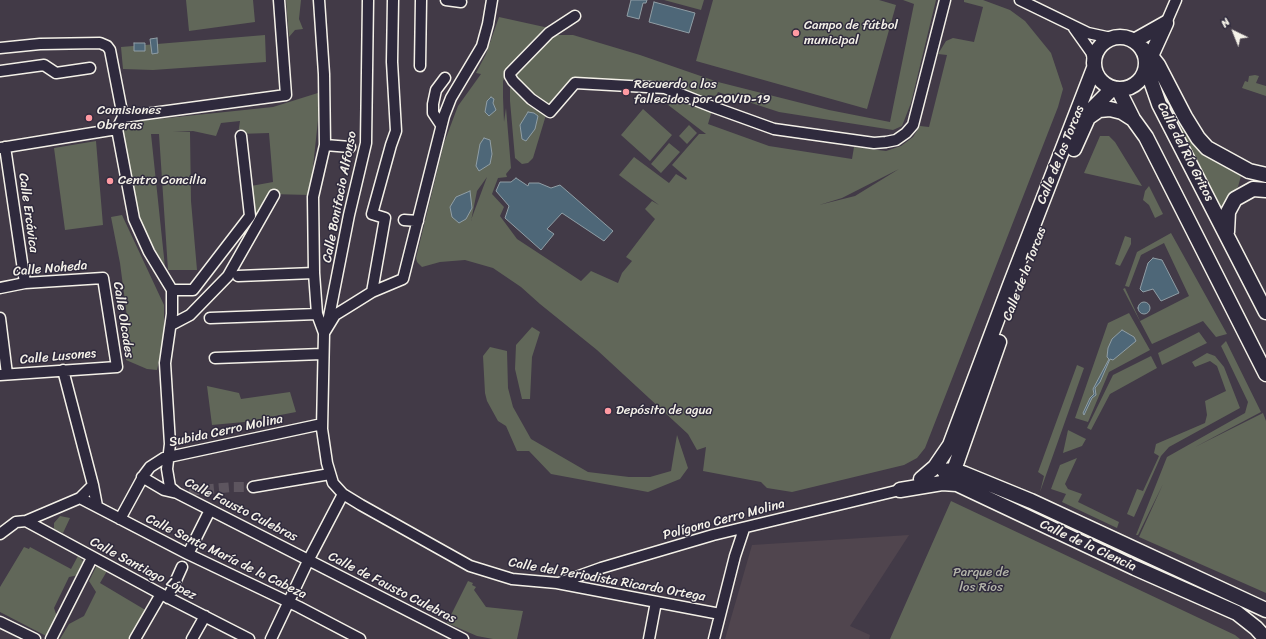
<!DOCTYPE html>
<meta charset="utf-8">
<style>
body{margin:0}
#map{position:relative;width:1266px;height:639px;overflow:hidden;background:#423a47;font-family:Sriracha,sans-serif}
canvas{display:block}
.north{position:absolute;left:1214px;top:12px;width:40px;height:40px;-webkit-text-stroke:3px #2f2a3d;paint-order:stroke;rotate:317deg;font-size:11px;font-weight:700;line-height:16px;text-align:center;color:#f4f1e8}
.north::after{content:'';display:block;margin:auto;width:14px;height:18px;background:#f4f1e8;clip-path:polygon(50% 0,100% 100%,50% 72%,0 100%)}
</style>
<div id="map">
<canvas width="1266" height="639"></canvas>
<div class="north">N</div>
</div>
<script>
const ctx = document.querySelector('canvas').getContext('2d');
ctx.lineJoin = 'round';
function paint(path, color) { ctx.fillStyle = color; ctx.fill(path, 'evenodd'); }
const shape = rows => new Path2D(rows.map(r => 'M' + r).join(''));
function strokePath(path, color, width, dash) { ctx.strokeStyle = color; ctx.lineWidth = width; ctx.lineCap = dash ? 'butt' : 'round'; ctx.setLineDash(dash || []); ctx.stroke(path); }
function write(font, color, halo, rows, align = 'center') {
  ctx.font = font + ' Sriracha,sans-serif'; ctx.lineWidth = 3; ctx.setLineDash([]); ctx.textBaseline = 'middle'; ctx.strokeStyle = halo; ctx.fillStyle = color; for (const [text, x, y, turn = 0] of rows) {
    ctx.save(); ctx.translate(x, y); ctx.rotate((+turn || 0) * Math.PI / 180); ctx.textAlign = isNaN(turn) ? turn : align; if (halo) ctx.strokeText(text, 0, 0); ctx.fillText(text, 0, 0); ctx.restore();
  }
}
const built = shape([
 [909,535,850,626,870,635,869,639,725,639,752,545]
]);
const green = shape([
 [186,0,253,0,255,22,189,31],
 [286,0,301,0,299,19,303,29,295,30,289,37],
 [664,0,704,0,701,10],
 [713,0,879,0,896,5,867,109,696,61],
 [903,0,936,0,911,103,902,126,893,130,779,112,718,92,716,96,708,95,704,101,713,107,708,124,769,146,852,159,854,147,886,151,901,146,913,137,920,126,929,127,947,55,938,54,946,41,953,38,974,42,983,7,964,2,964,0,983,0,1010,10,1025,21,1051,53,1063,89,1058,107,925,448,917,458,904,465,792,492,767,488,761,482,703,471,706,447,697,450,688,434,597,350,540,304,521,287,493,268,465,260,440,262,422,267,417,262,416,258,444,143,458,106,481,74,476,73,486,54,499,17,549,28,556,35,573,35,640,55,718,82,829,110,890,122,914,4],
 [510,66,513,81,550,112,575,83,665,88,663,101,706,134,699,134,672,165,687,178,686,180,676,174,669,183,634,157,619,175,659,205,652,201,645,209,655,219,626,257,632,261,622,273,618,283,591,271,581,281,517,239,500,216,504,207,492,194,498,178,507,177,506,174,511,168,506,108,504,122,503,97,503,81],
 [899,169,855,196,819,205,842,198],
 [487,177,471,220,471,221,477,191],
 [265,35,266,62,153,70,123,69,121,47],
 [1255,75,1259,76,1256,83,1266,86,1266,96,1242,88,1245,81,1248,82,1249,76],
 [515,87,546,115,533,158,528,163,522,164,515,158,510,101,510,88],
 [321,92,310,195,270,194,260,213,254,216,251,186,273,182,269,133,238,134,240,121,221,123,216,136,193,131,173,132,190,132,191,201,197,270,168,270,159,134,151,134,165,267,136,218,120,131,129,122,273,107],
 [643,109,672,135,650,161,621,135],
 [1179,115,1198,150,1217,162,1242,172,1238,187,1229,196,1223,211,1174,118],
 [689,125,697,133,687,144,679,136],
 [1100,136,1109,136,1115,142,1142,186,1084,173],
 [96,141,103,225,65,230,54,148],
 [669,143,680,152,661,173,651,164],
 [1149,186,1163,214,1155,218,1149,205,1143,200,1145,191],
 [122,215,164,305,164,340,157,370,147,369,126,360,124,329,128,328,126,309,120,263,111,217],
 [1171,233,1227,334,1216,337,1203,321,1152,344,1123,289,1125,288,1140,321,1189,296,1164,243,1141,255,1129,287,1125,286,1137,252],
 [1125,236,1131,238,1131,244,1120,266,1115,264],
 [1129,313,1150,350,1109,372,1088,422,1075,418,1108,323],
 [532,327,540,332,532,357,530,399,522,399,515,369,516,345],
 [1199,332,1207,343,1162,365,1158,353],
 [1226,341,1261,412,1195,447,1263,413,1266,421,1266,593,1139,537,1163,484,1138,535,1136,535,1167,457,1245,413,1248,402,1221,346],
 [490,347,507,351,508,388,513,407,531,439,588,472,629,477,650,477,671,471,677,435,688,468,680,479,648,492,551,474,529,451,517,451,506,426,498,421,487,401,485,393,483,356],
 [1207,353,1215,356,1224,367,1240,408,1169,447,1161,456,1134,517,1127,514,1137,489,1143,491,1159,456,1154,453,1156,444,1205,423,1207,415,1205,401,1226,391,1217,366,1210,361,1195,367,1192,362],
 [1151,356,1157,368,1110,394,1091,430,1087,428,1113,375],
 [1077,365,1084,368,1040,492,1044,476,1038,472],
 [207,386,239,393,241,399,290,392,296,412,244,422,212,425],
 [1068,430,1086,439,1082,446,1063,453],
 [1077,458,1065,484,1068,489,1082,494,1078,502,1119,522,1117,528,1062,502,1066,494,1051,489,1060,465],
 [951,501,1235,635,1240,639,890,639],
 [60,516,70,518,63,533,54,529,54,523],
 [24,547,29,549,30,547,71,569,78,556,85,563,79,575,69,577,54,608,56,614,59,617,50,638,0,612,0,587],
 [97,565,107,571,100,583,147,611,131,639,60,639,69,624,84,616,96,592,89,581],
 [468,581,473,583,472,585,476,587,474,590,486,607,523,611,517,639,493,639,477,636,447,623]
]);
const water = shape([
 [631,0,647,0,646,3,643,3,639,19,627,16,631,0],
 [654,2,695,13,689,33,649,22,654,2],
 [157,38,158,53,152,54,150,39,157,38],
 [134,43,145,43,145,51,134,51,134,43],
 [491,97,494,99,493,103,496,110,489,116,485,112,487,101,491,97],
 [528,112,534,113,538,116,535,129,526,141,522,139,520,125,528,112],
 [484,138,490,140,492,154,490,164,479,171,476,166,480,144,484,138],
 [516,178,528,186,529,183,539,183,551,188,560,185,613,231,604,241,562,213,547,229,554,234,541,250,505,218,509,206,496,191,500,182,511,182,516,178],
 [470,191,472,208,466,219,459,223,452,217,450,207,456,197,470,191],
 [1153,258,1162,260,1179,293,1161,301,1153,289,1143,292,1140,289,1148,263,1153,258],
 '1138 308a6 6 0 1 1 12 0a6 6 0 1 1-12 0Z',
 [1122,330,1134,337,1136,341,1113,360,1110,359,1100,382,1095,388,1096,395,1092,398,1084,415,1083,413,1090,398,1094,394,1093,389,1109,359,1107,357,1108,348,1112,339,1122,330]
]);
const streetTunnel = shape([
 [189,491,233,487,253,487]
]);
const street = shape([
 [319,0,324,74,325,145,313,197,314,273,317,314,324,333,322,429,327,463,333,483,343,494,361,505,470,566,512,579,557,583,720,614],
 [446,0,461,2],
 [1020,0,1088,33,1111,38],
 [575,16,549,33,510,73,510,76,513,81,531,99,550,112,575,83,665,88,713,107,774,129,874,143,886,142,896,140,906,133,913,125,945,0],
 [1166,23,1176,0],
 [1074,28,1091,52,1094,61],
 [0,48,40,44,100,43,107,46,110,50,123,117],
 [420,66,421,0],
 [0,71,44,65,56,73,90,68],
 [441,125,433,113,433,104,436,90,445,78],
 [117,129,134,219,149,252,172,290,172,314,165,363,170,444,167,469,170,487,177,493,463,639],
 [325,145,350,147],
 [5,147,25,283],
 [0,148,117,129,123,117,286,95,279,0],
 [404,220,418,221],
 [238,276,314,273],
 [0,288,25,283,103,278,117,367,0,375],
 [172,290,193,290,250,216,241,136],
 [372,292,385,218,372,214,391,145,396,131,392,62,393,0],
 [0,318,7,374],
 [210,318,317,314],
 [328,322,349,215,366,143,368,0],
 [171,325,190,315,228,276,274,195],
 [324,333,335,315,348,307,372,292,403,279,444,116,451,98,482,46,488,24,492,0],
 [215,358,322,354],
 [63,370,93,485,97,506],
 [142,477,164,490,177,493],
 [253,487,330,474],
 [80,498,188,554,299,607,360,639],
 [120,519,144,475,150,467,164,458,322,424],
 [26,521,161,594,249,639],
 [0,534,16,522,26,521,80,498,93,485],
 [188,554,210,510],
 [559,583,601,568,713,535,900,490],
 [168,598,182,567],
 [0,622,35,639],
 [51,639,92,558],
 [135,639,161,594],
 [192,639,205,616],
 [271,639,309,559,343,494],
 [649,639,656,602],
 [714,639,735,556,744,529]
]);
const secondary = shape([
 [1166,23,1146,67,1159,104,1266,312],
 '1094 63a26 26 0 1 1 52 0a26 26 0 1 1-52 0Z',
 [1134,41,1166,23],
 [1142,48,1151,56,1158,65,1185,117,1198,138,1207,148,1249,171,1266,175],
 [1118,89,1133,119,1146,137,1266,374],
 [1089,117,1099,110,1110,109,1122,112,1133,119],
 [1074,149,1092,109,1113,88],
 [1227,232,1228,212,1235,199,1253,189,1266,190],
 [944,471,954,470,965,474,1031,501,1266,610],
 [921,479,935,467,950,445,1010,285,1094,68],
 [942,483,954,470,999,342],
 [900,490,942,483,957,484,1135,568,1237,613,1256,628,1266,639]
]);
const markers = [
 [796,33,4,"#ff9aa2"],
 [626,92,4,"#ff9aa2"],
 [89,118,4,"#ff9aa2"],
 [110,181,4,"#ff9aa2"],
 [608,411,4,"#ff9aa2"]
];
const poiNames = [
 ["Campo de fútbol",804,26],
 ["municipal",804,41],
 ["Recuerdo a los",634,85],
 ["fallecidos por COVID-19",634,100],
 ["Comisiones",97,111],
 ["Obreras",97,126],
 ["Centro Concilia",118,181],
 ["Depósito de agua",616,411]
];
const streetNames = [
 ["Calle del Río Gritos",1185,152,63],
 ["Calle de las Torcas",1061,155,-68],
 ["Calle Bonifacio Alfonso",340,197,-79],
 ["Calle Ercávica",28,213,82],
 ["Calle Noheda",50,269,-5],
 ["Calle de la Torcas",1025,274,-69],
 ["Calle Olcades",123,320,81],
 ["Calle Lusones",58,357,-5],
 ["Subida Cerro Molina",226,431,-12],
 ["Calle Fausto Culebras",241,510,27],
 ["Polígono Cerro Molina",724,520,-15],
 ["Calle de la Ciencia",1088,546,25],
 ["Calle Santa María de la Cabeza",226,557,26],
 ["Calle Santiago López",143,569,28],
 ["Calle del Periodista Ricardo Ortega",607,580,10],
 ["Calle de Fausto Culebras",392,588,27]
];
const parkNames = [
 ["Parque de",981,573],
 ["los Ríos",981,588]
];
paint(built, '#50454e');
paint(green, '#616759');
paint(water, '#4e6778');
strokePath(water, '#909ea5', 1);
strokePath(streetTunnel, '#5d555f', 10, [10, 5]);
strokePath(street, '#f4f1e8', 13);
strokePath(secondary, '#f4f1e8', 17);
strokePath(street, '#2f2a3d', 10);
strokePath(secondary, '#2f2a3d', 14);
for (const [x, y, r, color] of markers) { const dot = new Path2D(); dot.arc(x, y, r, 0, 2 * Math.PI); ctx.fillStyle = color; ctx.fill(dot); strokePath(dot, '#2f2a3d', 1.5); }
write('13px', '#f4f1e8', '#2f2a3d', poiNames, 'left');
write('13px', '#f4f1e8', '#2f2a3d', streetNames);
write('13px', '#b2b3a8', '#2f2a3d', parkNames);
</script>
